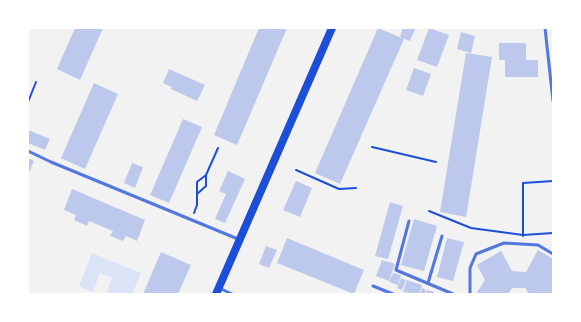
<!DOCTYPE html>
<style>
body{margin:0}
#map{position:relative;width:581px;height:322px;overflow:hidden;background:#f2f2f2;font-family:"PT Sans Narrow",sans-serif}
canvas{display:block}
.frame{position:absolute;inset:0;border:29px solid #fff;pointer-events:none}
</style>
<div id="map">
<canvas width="581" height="322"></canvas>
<div class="frame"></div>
</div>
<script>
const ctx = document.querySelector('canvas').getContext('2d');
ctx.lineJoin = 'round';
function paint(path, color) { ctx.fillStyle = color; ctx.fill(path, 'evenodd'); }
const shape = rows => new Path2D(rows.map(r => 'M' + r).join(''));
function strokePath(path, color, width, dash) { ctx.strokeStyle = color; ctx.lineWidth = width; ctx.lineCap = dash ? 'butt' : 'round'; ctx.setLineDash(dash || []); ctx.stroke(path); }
const green = shape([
 [92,253,141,273,132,294,106,294,112,278,100,273,93,292,79,286]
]);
const building = shape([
 [75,28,103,28,80,80,57,69],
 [259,28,287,28,237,145,214,135],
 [378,28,404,39,340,184,315,173],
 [403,28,415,29,410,41,400,37],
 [429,28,449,35,437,67,417,60],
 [461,32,475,36,471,53,457,49],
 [499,43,526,43,526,60,538,60,538,77,505,77,505,60,499,60],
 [466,53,492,57,466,217,440,212],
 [414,68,431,74,423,96,406,90],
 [169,69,205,85,197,101,171,89,172,87,163,83],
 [94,83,118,94,85,169,61,158],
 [183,119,202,127,169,203,150,195],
 [28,130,50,139,45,150,28,143],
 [28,158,34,161,28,175],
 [132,163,143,167,135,188,124,183],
 [228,171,245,179,225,223,215,219,226,194,219,191],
 [296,181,312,188,300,217,283,210],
 [72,189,145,220,137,241,126,236,123,241,110,236,113,231,89,221,87,226,74,220,76,215,64,210],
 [390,202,403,206,388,259,375,256],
 [414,219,437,226,424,271,401,265],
 [287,238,364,270,354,294,277,263],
 [447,238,464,242,453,281,437,277],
 [266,246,277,250,269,268,259,264],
 [538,250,553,259,553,294,529,294,525,288,512,288,508,294,476,294,485,280,477,265,501,251,512,271,526,272],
 [161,252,191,265,178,294,143,294],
 [382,260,395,264,389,281,376,276],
 [393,273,401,275,398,285,389,282],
 [401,278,406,280,402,290,397,288],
 [407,280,422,285,419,294,403,292],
 [422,288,426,290,425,294,420,294],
 [427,290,434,292,434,294,426,294]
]);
const path = shape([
 [28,102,36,82],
 [372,147,436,162],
 [296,170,339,189,356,188],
 [197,194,197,182,206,175],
 [429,211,471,228,523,235,553,233],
 [194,213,197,205,197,194,206,186,206,175,218,148],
 [523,236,523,183,553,181]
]);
const service = shape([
 [545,28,553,101],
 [28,151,51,162,238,239],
 [409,221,396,270,453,294],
 [428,283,442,236],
 [373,286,393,294],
 [219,288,232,294],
 [470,294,470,268,476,254,504,243,538,245,553,254]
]);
const secondary = shape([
 [216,294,332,28]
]);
paint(green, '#dbe4f7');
paint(building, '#bdc9ec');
strokePath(path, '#1d4ed8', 2);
strokePath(service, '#5277de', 3);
strokePath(secondary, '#1d4ed8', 8);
</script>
